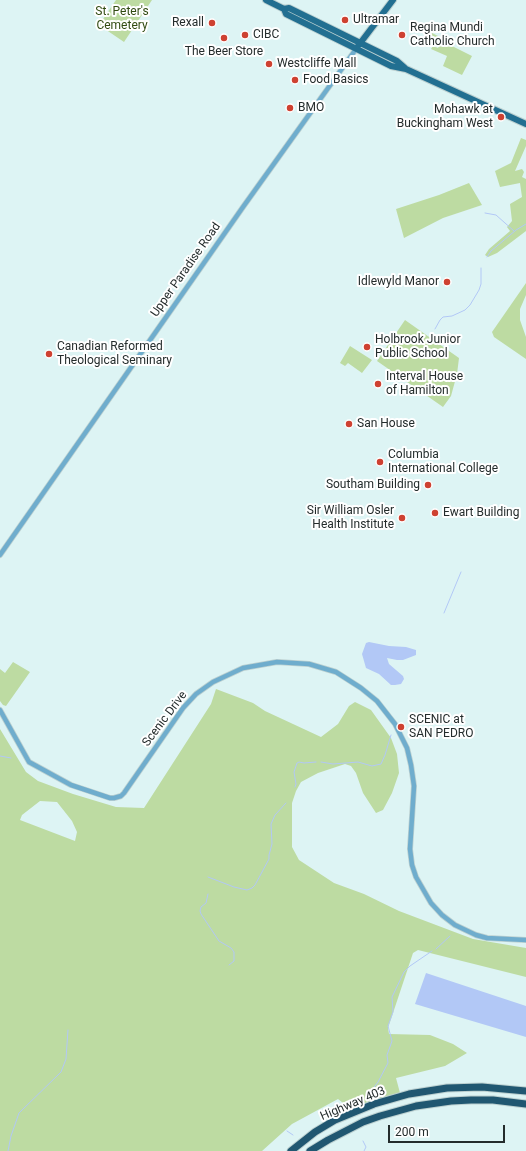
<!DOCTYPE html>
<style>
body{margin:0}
#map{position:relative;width:526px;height:1151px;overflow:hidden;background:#ddf4f4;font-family:Roboto,sans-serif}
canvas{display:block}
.scale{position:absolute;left:388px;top:1125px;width:117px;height:18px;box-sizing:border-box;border:2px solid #242c2c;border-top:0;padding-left:5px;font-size:12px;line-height:14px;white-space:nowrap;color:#242c2c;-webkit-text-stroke:3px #fff;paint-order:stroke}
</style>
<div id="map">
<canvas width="526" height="1151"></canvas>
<div class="scale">200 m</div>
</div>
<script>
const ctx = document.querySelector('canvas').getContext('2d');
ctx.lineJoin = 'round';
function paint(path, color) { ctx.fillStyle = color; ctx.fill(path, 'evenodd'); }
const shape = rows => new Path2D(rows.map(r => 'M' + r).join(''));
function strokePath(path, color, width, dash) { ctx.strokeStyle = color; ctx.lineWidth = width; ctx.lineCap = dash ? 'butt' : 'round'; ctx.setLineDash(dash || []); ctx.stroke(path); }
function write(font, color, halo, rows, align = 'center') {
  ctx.font = font + ' Roboto,sans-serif'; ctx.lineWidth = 4; ctx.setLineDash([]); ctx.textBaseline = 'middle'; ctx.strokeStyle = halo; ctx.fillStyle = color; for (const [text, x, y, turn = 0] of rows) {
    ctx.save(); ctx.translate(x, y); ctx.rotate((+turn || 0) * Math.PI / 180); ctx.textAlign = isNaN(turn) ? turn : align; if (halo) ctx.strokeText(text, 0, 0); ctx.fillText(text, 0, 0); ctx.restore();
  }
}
const green = shape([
 [116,0,152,0,124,42,99,25],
 [432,33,448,41,450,45,472,56,462,75,443,66,447,56,431,49,433,46,438,48,442,40,431,35],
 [521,138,526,140,526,146,515,171,522,169,524,172,522,177,526,179,526,231,497,253,488,257,485,255,489,249,510,231,507,227,512,221,510,204,522,197,520,183,500,187,495,171,511,163],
 [469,183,482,205,443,218,404,238,396,209,439,195],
 [526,283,526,295,520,309,520,320,526,337,526,359,494,337,492,332],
 [405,320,459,358,457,374,451,396,443,407,377,361],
 [350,346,372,360,362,373,348,363,345,366,340,363],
 [13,662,30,672,6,706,3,705,0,701,0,669,5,673],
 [216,689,253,703,265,711,321,737,338,724,349,706,355,702,371,710,391,738,397,754,399,773,392,793,383,810,376,813,363,793,356,773,351,766,345,764,318,773,301,782,296,791,292,803,292,847,299,860,334,883,364,894,399,911,473,939,526,948,526,977,418,950,413,953,388,1028,389,1034,430,1035,453,1044,467,1053,445,1066,396,1078,400,1093,352,1110,338,1099,292,1124,262,1151,0,1151,0,729,26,772,38,781,73,794,116,807,144,808,211,704],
 [40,801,57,802,72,821,77,832,75,841,20,820,22,815]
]);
const water = shape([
 [369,642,389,646,406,647,416,650,416,655,403,660,397,660,387,658,389,664,403,676,404,679,401,684,395,685,391,685,379,674,366,668,362,654,366,643],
 [426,973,526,1006,526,1037,415,1004]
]);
const stream = shape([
 [485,213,496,215,514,231],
 [487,257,491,251,516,230,526,224],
 [435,329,440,320,443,317,452,316,465,310,470,305,479,290,481,284,481,268],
 [444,613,461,572],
 [0,756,11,758],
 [321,762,333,764,358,762,372,766,381,764,385,755,391,735],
 [295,787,296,784,294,772,297,763,299,762,304,763,316,762],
 [208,877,234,887,247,890,252,888,255,885,269,859,269,855,272,844,271,824,275,815,286,803],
 [208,894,206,903,201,907,200,911,201,914,219,941,231,948,234,952,234,961,229,965],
 [436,949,450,936],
 [368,1095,378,1082,388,1063,387,1055,392,1041,388,1026,393,1012,392,997,404,972,410,966,432,951],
 [287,1131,293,1135],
 [363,1141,366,1147,364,1151],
 [8,1151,11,1136,19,1113,61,1072,66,1059,68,1030]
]);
const minor = shape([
 [0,555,243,207,356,49],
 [0,710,29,762,71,785,110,798,114,798,121,796,124,793,183,708,196,694,213,682,243,668,277,662,309,664,336,672,361,688,377,701,395,724,407,748,411,765,414,786,410,849,412,865,416,877,431,903,442,915,455,925,476,935,487,938,526,940]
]);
const major = shape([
 [266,0,284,9,289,8,397,61,405,68],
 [284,9,286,14,391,66,406,69,526,124],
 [358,46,393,0]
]);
const highway = shape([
 [291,1151,315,1132,335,1120,374,1104,409,1094,447,1088,482,1087,526,1091],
 [310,1151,328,1140,363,1122,380,1116,416,1106,451,1101,471,1100,493,1100,526,1104]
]);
const markers = [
 [345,20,4,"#ce4131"],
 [212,23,4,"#ce4131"],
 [245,35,4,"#ce4131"],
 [402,35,4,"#ce4131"],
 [224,38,4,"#ce4131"],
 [269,64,4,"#ce4131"],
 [295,80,4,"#ce4131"],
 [290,108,4,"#ce4131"],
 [501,117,4,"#ce4131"],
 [447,282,4,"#ce4131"],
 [367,347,4,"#ce4131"],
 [49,354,4,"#ce4131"],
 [378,384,4,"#ce4131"],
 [349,424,4,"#ce4131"],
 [380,462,4,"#ce4131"],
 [428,485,4,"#ce4131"],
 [435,513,4,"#ce4131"],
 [402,518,4,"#ce4131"],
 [401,727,4,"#ce4131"]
];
const parkNames = [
 ["St. Peter's",122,12],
 ["Cemetery",122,26]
];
const poiNames = [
 ["Ultramar",353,20],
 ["Rexall",204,23,"right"],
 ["Regina Mundi",410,28],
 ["Catholic Church",410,42],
 ["CIBC",253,35],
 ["The Beer Store",224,52,"center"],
 ["Westcliffe Mall",277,64],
 ["Food Basics",303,80],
 ["BMO",298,108],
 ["Mohawk at",493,110,"right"],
 ["Buckingham West",493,124,"right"],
 ["Idlewyld Manor",439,282,"right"],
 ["Holbrook Junior",375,340],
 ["Public School",375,354],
 ["Canadian Reformed",57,347],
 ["Theological Seminary",57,361],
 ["Interval House",386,377],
 ["of Hamilton",386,391],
 ["San House",357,424],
 ["Columbia",388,455],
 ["International College",388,469],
 ["Southam Building",420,485,"right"],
 ["Sir William Osler",394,511,"right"],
 ["Health Institute",394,525,"right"],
 ["Ewart Building",443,513],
 ["SCENIC at",409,720],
 ["SAN PEDRO",409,734]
];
const streetNames = [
 ["Upper Paradise Road",186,270,-55],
 ["Scenic Drive",165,719,-53],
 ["Highway 403",353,1104,-23]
];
paint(green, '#bddba2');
paint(water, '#b2c8f6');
strokePath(stream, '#b2c8f6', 1);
strokePath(minor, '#bcd0d0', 6);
strokePath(major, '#bcd0d0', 8);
strokePath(highway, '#bcd0d0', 9);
strokePath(minor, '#6fadcd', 4.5);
strokePath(major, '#226f91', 6);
strokePath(highway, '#205771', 7);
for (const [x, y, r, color] of markers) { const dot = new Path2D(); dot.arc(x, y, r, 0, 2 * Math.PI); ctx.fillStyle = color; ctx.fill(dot); strokePath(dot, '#fff', 1.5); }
write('12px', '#314b12', '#fff', parkNames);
write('12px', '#242c2c', '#fff', poiNames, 'left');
write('12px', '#242c2c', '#fff', streetNames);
</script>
